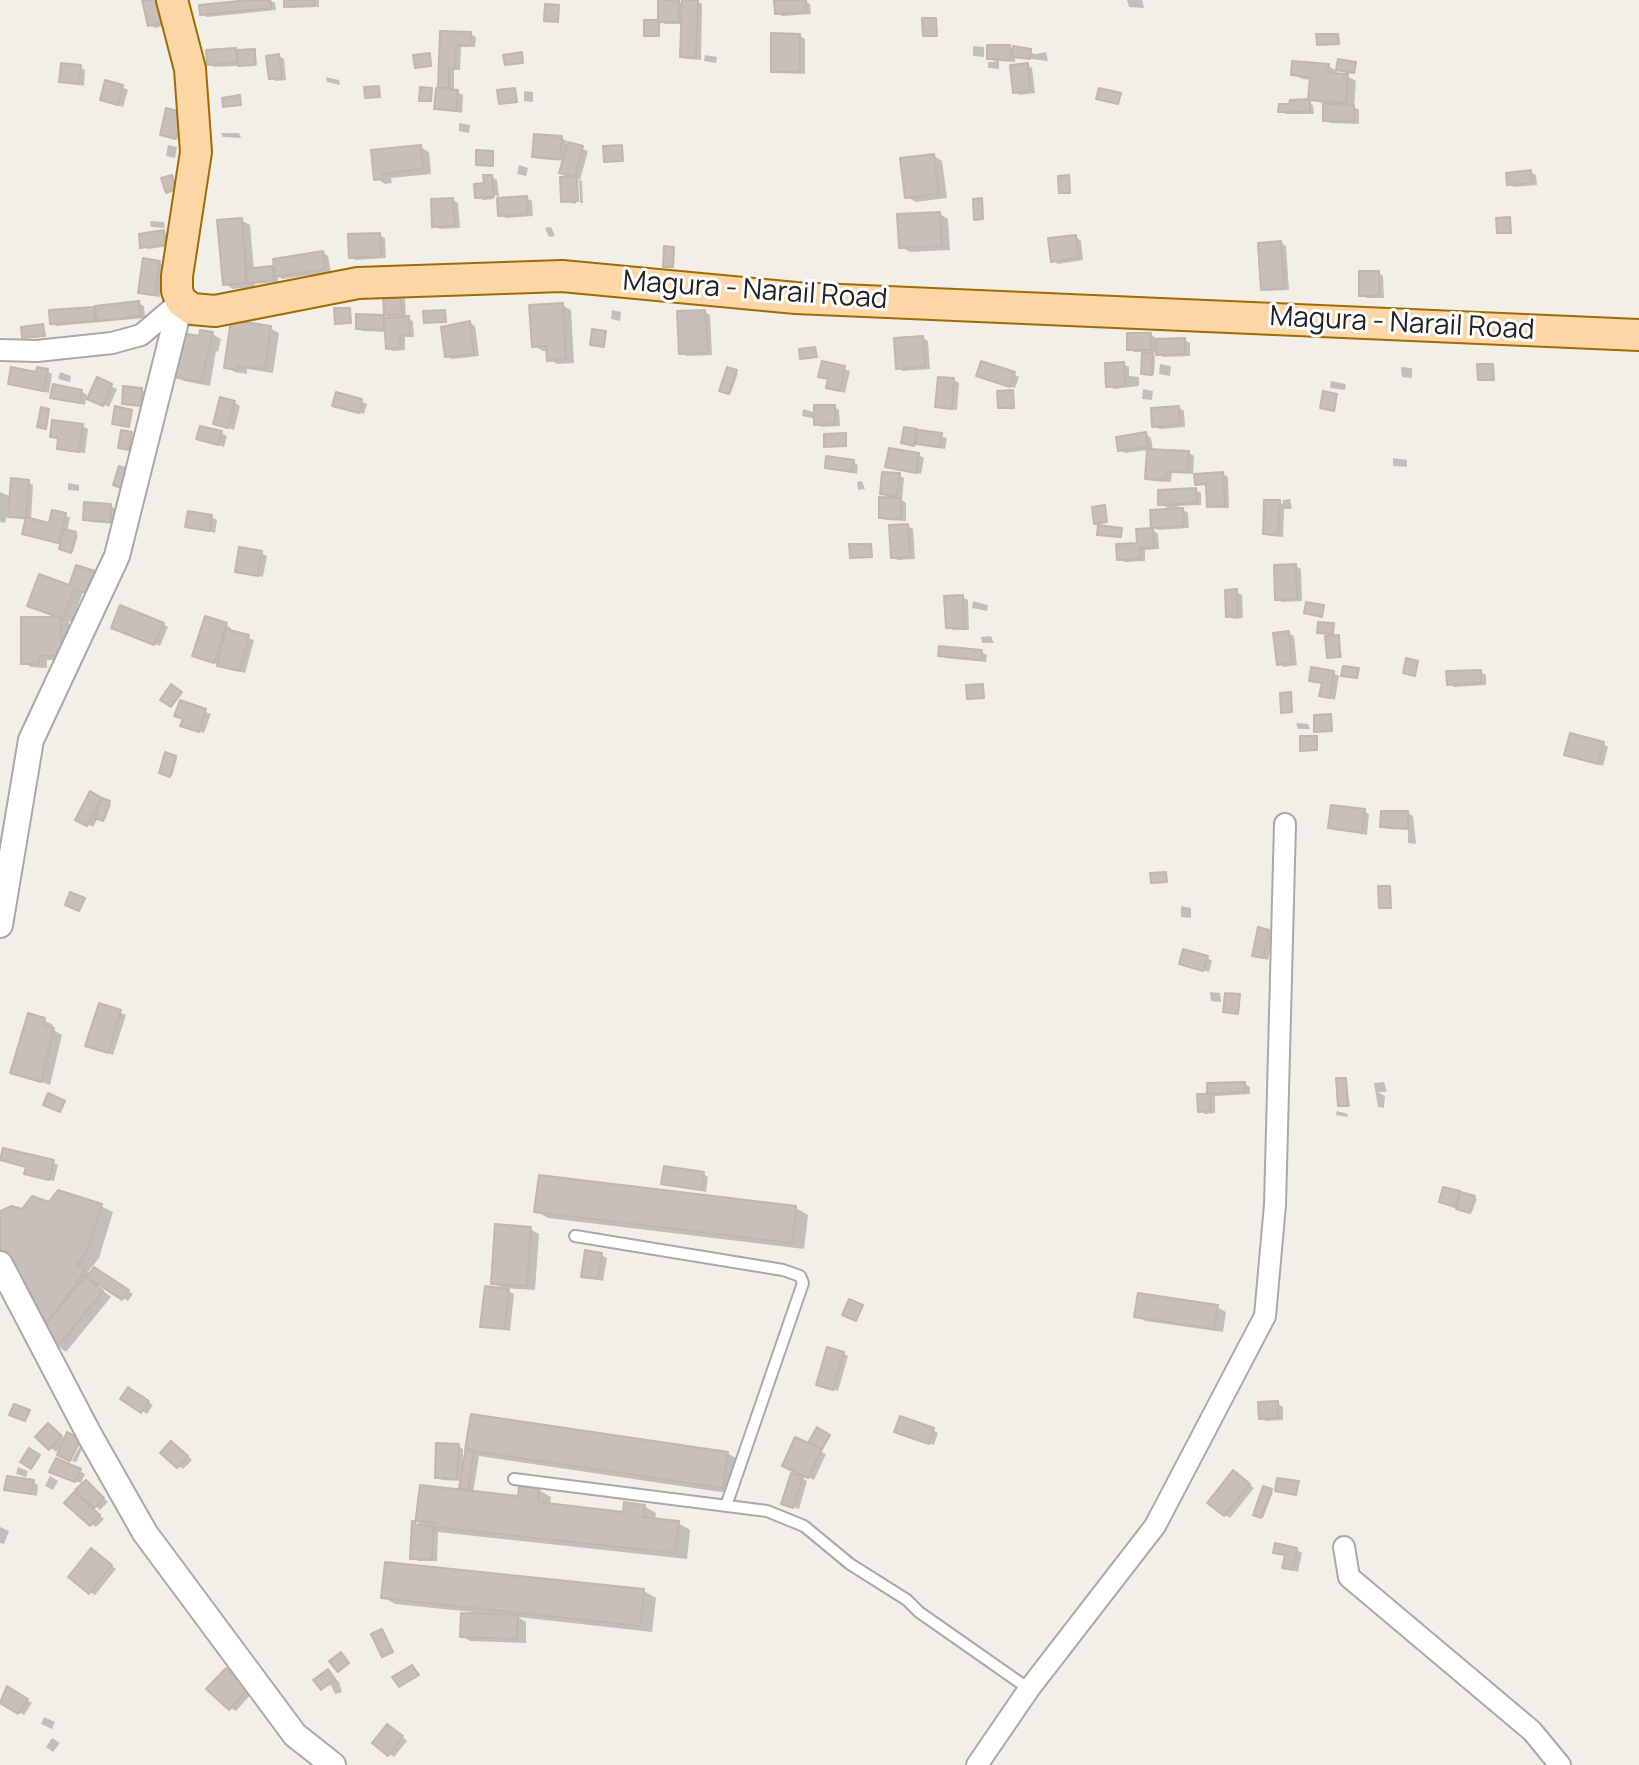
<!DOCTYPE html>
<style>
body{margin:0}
canvas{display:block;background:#f2efe9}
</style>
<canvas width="1639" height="1765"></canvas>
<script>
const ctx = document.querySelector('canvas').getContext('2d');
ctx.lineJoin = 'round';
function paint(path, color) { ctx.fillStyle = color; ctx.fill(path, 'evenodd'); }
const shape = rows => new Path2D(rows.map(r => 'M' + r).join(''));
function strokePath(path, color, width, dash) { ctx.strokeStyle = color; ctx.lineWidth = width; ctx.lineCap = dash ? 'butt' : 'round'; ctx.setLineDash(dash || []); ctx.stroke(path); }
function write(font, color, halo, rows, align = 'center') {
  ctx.font = font + ' Manrope,sans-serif'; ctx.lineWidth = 6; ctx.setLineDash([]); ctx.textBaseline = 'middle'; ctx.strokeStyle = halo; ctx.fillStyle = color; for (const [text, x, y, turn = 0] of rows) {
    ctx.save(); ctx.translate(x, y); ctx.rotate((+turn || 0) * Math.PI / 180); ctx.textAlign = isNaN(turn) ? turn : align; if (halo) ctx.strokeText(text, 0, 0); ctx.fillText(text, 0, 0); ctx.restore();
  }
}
const shadow = shape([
 [144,0,171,24,155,28,150,25],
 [270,0,275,3,276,10,207,17,202,14],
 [286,0,319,0,319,7,291,8,286,5],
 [1127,0,1142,0,1144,8,1129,7],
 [678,1,684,4,697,1,702,4,701,60,688,59,682,56,684,24,665,24,660,21],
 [805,1,810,4,811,14,782,16,777,13],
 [442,33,471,34,476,37,475,47,461,47,460,70,454,70,454,91,463,95,462,113,437,108,440,89],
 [800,36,805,39,805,74,779,73,773,70],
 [973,46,984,47,984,57,973,56],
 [1009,47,1036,54,1046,52,1048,61,1015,57,1015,62,999,61,999,69,988,68,988,62,996,62,989,58],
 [236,50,256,52,257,65,214,67,209,64],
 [705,55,717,57,716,63,704,61],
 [279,56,284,59,286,80,276,81,271,78],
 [1027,65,1032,68,1035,93,1020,95,1015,92],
 [1328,66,1337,71,1337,75,1347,76,1356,81,1354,107,1359,110,1359,124,1331,123,1325,120,1325,104,1310,99,1311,80,1302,79,1293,74],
 [80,67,85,70,84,86,62,81],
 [326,77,339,80,340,85,327,82],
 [122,87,128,90,123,107,102,100],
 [524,91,533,92,533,102,524,101],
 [1307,102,1313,105,1314,114,1286,114,1280,111],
 [459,123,470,125,469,133,459,131],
 [221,133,239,133,241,138,223,137],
 [561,138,567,141,566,144,588,151,580,180,582,181,583,203,580,203,579,179,575,179,576,204,563,201,573,179,562,172,565,161,540,159,535,156],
 [168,145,177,147,175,158,166,156],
 [420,147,429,152,431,174,391,178,392,183,385,184,376,178],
 [934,156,942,161,947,198,916,202,907,197],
 [519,165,528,168,526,176,517,174],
 [1530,172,1536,175,1537,185,1514,187,1509,184],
 [492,177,497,180,499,197,486,190,484,194,494,199,483,200,477,197],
 [526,198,532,201,533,216,506,218,500,215],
 [453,200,458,203,460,228,440,229,434,226],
 [940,214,948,219,950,250,910,252,901,247],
 [241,220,250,225,254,270,272,268,276,271,323,253,328,256,331,272,282,279,278,276,278,282,255,284,255,287,233,289,224,283],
 [150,221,164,222,165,228,151,227],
 [551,227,555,236,549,237,545,228],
 [164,232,169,236,171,246,148,249,142,246],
 [379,235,385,238,386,258,356,260,351,257],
 [1076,237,1081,241,1083,260,1058,264,1052,260],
 [1281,243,1286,246,1289,290,1268,291,1263,288],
 [159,263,164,266,160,297,145,295,140,292],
 [1378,273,1383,276,1384,298,1367,298,1361,295],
 [400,295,405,299,406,318,413,321,414,337,405,337,405,350,393,351,388,348,387,332,363,331,358,328,358,316,387,317,385,296],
 [138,303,144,306,145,318,57,326,51,323,51,312],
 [562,305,571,310,574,363,557,364,549,359,548,351,543,351,534,346],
 [612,310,621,312,620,321,611,319],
 [705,312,710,315,712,355,687,356,681,353],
 [470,323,475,326,479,356,452,359,447,356],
 [270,328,279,333,273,373,247,369,247,374,235,372,226,367],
 [212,334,221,339,218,352,216,351,210,386,184,381,175,376,200,338],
 [1151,335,1156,338,1156,341,1184,340,1190,343,1190,356,1163,357,1158,352,1147,352,1155,356,1154,375,1145,374,1144,352,1134,352,1129,349],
 [923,338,928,341,930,369,903,371,897,368],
 [823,363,850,371,845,393,828,387,830,380,820,376],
 [1123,364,1129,367,1129,376,1139,377,1139,386,1114,389,1108,386],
 [1160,364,1171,366,1170,376,1159,374],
 [1401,367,1412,368,1412,378,1402,377],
 [728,369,738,373,731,393,722,390],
 [47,371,52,374,49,393,10,383],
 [60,372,71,376,70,382,58,379],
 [1014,374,1019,377,1015,388,984,378],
 [98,380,117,389,109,407,95,401],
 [954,380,959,383,957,410,943,409,938,406],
 [1331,381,1346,384,1345,390,1330,388],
 [1143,389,1153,391,1152,400,1142,399],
 [141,390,147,393,146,407,124,403],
 [81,391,87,395,85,405,53,397],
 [361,401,367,404,364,414,340,408],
 [235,403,240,406,234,430,215,423],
 [834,407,839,410,840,426,822,427,816,424,816,419,802,416,803,409,816,413],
 [1179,408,1184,411,1185,427,1160,429,1154,426],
 [82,426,88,429,85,453,65,451,59,448,60,439,52,436],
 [916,431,947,438,945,449,923,446,916,442,916,445,905,443],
 [221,433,227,436,224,447,199,438],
 [1146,434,1151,438,1153,451,1189,453,1194,456,1193,474,1172,473,1171,482,1152,481,1147,478,1149,450,1125,453,1120,450],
 [919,455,924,458,921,474,887,466],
 [1393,458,1407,460,1407,467,1393,466],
 [853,462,858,465,857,474,827,467],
 [1223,474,1228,477,1229,508,1214,508,1208,505,1208,486,1197,484],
 [899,475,904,478,902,500,906,503,906,521,886,520,881,517,892,499,882,493],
 [862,481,865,489,858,490,857,482],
 [28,482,33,485,31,520,50,525,65,515,70,518,67,532,78,535,73,552,63,550,62,544,24,533,27,520,10,516,9,507,5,523,0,522,0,492,12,497],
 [68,483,79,485,79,491,68,490],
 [1196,490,1201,493,1201,505,1177,506,1188,513,1189,528,1158,530,1153,527,1172,510,1160,504],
 [1290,499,1292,509,1284,509,1283,537,1270,536,1265,533,1279,502,1283,504,1283,500],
 [110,506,116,509,115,524,91,522,85,519],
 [211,517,217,520,215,533,187,526],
 [908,526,913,529,915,559,898,560,893,557],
 [1153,530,1158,534,1159,549,1145,550,1145,561,1125,562,1119,559,1139,545],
 [261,553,267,556,263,577,237,571],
 [1296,566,1301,569,1302,601,1282,602,1277,599],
 [94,573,102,578,95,597,83,592,72,622,69,621,69,660,47,660,47,668,31,667,23,662,23,619,63,619,70,588],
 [1236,592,1242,595,1243,618,1234,619,1228,616],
 [962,597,968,600,969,630,953,630,948,627],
 [973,601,988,605,987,611,972,608],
 [163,624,168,627,160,646,119,630],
 [226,625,231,628,230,632,254,640,245,673,199,658],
 [1288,633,1294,636,1297,665,1284,667,1279,664],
 [991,636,994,643,982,643,981,637],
 [1339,637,1342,658,1330,658,1328,657],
 [981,652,987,655,986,662,945,658,940,655],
 [1480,672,1486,675,1486,685,1454,687,1449,684],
 [1333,673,1339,676,1335,700,1322,695,1323,684,1311,680],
 [181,703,211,714,204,733,188,728],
 [1296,723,1308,724,1310,729,1298,729],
 [1603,744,1608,747,1603,766,1567,754],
 [176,757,177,759,172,776,163,774],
 [91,794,111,804,105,820,98,818,93,827,78,819],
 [1364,811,1369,814,1367,835,1330,827],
 [1408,813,1413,816,1416,844,1408,843,1408,830,1388,829,1382,826],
 [1181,906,1191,908,1191,918,1181,917],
 [1268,932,1274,935,1273,947,1271,946,1268,960,1254,955],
 [1207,958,1212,961,1209,972,1187,966],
 [1210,992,1220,993,1221,1002,1211,1001],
 [100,1005,126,1015,113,1055,88,1046],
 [44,1020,53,1025,52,1029,62,1035,50,1085,12,1072],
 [1346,1080,1350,1106,1342,1106,1340,1105],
 [1384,1082,1387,1092,1378,1092,1385,1096,1384,1108,1378,1107,1374,1083],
 [1245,1084,1250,1087,1250,1094,1215,1096,1215,1113,1205,1114,1200,1110,1210,1096,1209,1085],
 [1337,1111,1348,1114,1347,1117,1336,1115],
 [2,1159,53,1162,58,1165,54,1181,32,1176,28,1167],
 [703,1174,708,1177,706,1192,663,1183],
 [1445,1189,1477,1199,1472,1212,1441,1201],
 [50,1204,101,1206,113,1212,99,1258,88,1272,92,1274,94,1270,133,1294,128,1301,89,1275,87,1278,111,1297,66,1352,41,1334,0,1247,0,1213,23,1211],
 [796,1208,808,1215,804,1249,548,1218,536,1211],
 [530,1229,539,1234,535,1290,502,1288,493,1283],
 [601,1255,607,1258,603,1281,583,1276],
 [508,1291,514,1294,510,1331,483,1326],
 [1217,1307,1226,1312,1223,1332,1145,1321,1137,1316],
 [843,1353,848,1356,838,1391,824,1387],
 [129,1390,153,1405,147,1414,123,1398],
 [1277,1403,1283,1407,1283,1420,1266,1421,1261,1418],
 [472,1416,727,1453,739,1460,734,1494,479,1456,473,1493,519,1499,539,1490,551,1497,550,1506,625,1514,644,1506,656,1513,655,1520,678,1523,690,1530,687,1559,438,1532,437,1561,418,1561,412,1557,413,1526,471,1493,461,1487,462,1481,442,1480,437,1477,458,1446,463,1449,463,1460,466,1461],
 [53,1428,66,1440,56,1452,38,1437],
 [933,1430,938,1433,934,1445,902,1434],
 [796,1440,826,1454,814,1480,790,1468],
 [82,1442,85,1443,76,1462,72,1461],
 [177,1446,192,1460,183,1469,178,1466],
 [70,1466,85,1474,81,1483,57,1474],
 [18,1467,28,1471,26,1477,16,1474],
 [50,1476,58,1481,53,1490,45,1486],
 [1239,1476,1254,1488,1230,1518,1225,1515],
 [802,1478,807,1481,799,1509,789,1506],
 [33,1482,38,1485,37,1496,7,1489],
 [86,1482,108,1502,100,1510,95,1506],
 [1265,1489,1273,1492,1263,1518,1255,1514],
 [79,1498,104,1519,96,1527,91,1524],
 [0,1527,9,1531,4,1544,0,1543],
 [1297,1550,1302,1553,1298,1572,1285,1567,1287,1556,1275,1552],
 [96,1554,116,1569,95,1595,90,1592],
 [386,1564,644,1591,656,1598,652,1632,518,1617,526,1622,526,1643,470,1641,462,1636,473,1612,395,1604,383,1597],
 [226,1671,252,1693,236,1711,231,1708],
 [330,1673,339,1682,342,1692,335,1694,331,1685,322,1688],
 [8,1689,32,1703,24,1715,1,1701],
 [44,1717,55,1722,52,1729,41,1724],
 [393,1729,407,1741,394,1757,389,1754],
 [52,1738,60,1743,53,1752,46,1747]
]);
const building = shape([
 [142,0,161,0,166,22,148,26,142,0],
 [249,0,270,0,271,8,200,15,199,5,249,0],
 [284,0,314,0,314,5,284,7,284,0],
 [658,0,679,0,679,22,658,22,658,0],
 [682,0,698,0,696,58,680,57,682,0],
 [774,0,806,0,806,12,775,14,774,0],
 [545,4,559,5,558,22,544,21,545,4],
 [922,18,936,18,937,36,923,36,922,18],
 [644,20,659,20,659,36,644,36,644,20],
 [440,31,471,32,470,45,456,45,455,68,449,68,449,88,438,88,440,31],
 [771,33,800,34,800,72,771,72,771,33],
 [1316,34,1338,34,1339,44,1317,45,1316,34],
 [987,45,1010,45,1010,60,987,59,987,45],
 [1013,46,1031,49,1030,59,1012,57,1013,46],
 [236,48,237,63,207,65,206,50,236,48],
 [255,49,255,65,238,66,238,50,255,49],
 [522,52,523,63,505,65,503,55,522,52],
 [430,53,431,66,415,68,413,55,430,53],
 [279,54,282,78,269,79,266,56,279,54],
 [1338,59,1356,62,1354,73,1336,70,1338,59],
 [1292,61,1329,64,1328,73,1348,74,1346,103,1308,100,1310,77,1291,75,1292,61],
 [61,63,81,65,79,84,59,82,61,63],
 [1028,63,1030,91,1013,93,1010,65,1028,63],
 [105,80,123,85,118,105,100,100,105,80],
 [379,86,380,97,365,98,364,87,379,86],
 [420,87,432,88,431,101,419,101,420,87],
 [436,88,458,90,457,111,434,109,436,88],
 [515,88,517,102,499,104,497,90,515,88],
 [1099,88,1121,93,1118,104,1096,99,1099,88],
 [240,95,241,105,223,107,222,98,240,95],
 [1310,99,1310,112,1278,112,1279,104,1289,104,1290,100,1310,99],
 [1323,104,1354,105,1354,122,1323,121,1323,104],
 [166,108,183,112,176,139,160,135,166,108],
 [534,134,562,136,560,159,532,157,534,134],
 [568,142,583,146,575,177,559,173,568,142],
 [421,145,423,169,383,174,384,179,374,180,371,150,421,145],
 [622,145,623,161,604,162,603,146,622,145],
 [476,150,493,151,493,166,476,165,476,150],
 [934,154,939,194,905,198,900,158,934,154],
 [1531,170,1532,183,1507,185,1506,173,1531,170],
 [172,175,176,189,166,193,161,178,172,175],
 [483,175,492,175,494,197,475,198,474,184,484,183,483,175],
 [1069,175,1070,193,1059,193,1058,176,1069,175],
 [577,176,578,201,561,202,560,177,577,176],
 [527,196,528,214,498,216,497,198,527,196],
 [453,198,455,226,432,227,431,199,453,198],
 [982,198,983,219,974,220,973,199,982,198],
 [940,212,942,246,899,248,897,214,940,212],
 [1510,217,1511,233,1497,233,1496,218,1510,217],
 [242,218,247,283,223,285,217,220,242,218],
 [164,230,166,244,140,248,139,234,164,230],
 [380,233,381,256,349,258,348,234,380,233],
 [1076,235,1079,258,1051,262,1048,238,1076,235],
 [1281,241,1284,288,1261,290,1258,243,1281,241],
 [664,246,674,247,673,267,663,267,664,246],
 [323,251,326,269,275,277,273,259,323,251],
 [143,258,160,261,155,295,138,293,143,258],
 [272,266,274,280,246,283,245,269,272,266],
 [1359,271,1379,271,1379,296,1359,296,1359,271],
 [400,293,402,314,384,315,383,294,400,293],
 [139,301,141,316,97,321,95,306,139,301],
 [563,303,566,359,547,361,546,346,532,347,529,305,563,303],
 [94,307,95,321,50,324,49,310,94,307],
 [334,308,350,308,351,323,335,324,334,308],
 [445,310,446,322,424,323,423,311,445,310],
 [705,310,708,353,679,354,677,311,705,310],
 [356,314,384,315,384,330,356,329,356,314],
 [409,316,410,335,400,335,401,348,386,349,384,318,409,316],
 [231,320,271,326,265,369,239,366,238,370,224,368,231,320],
 [470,321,474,354,445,357,441,327,470,321],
 [43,324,45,336,22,338,21,327,43,324],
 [592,329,606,331,604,347,590,345,592,329],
 [200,330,213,332,201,382,173,377,181,333,199,336,200,330],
 [1127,333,1151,333,1151,350,1127,350,1127,333],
 [923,336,925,367,896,369,894,338,923,336],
 [1185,338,1185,354,1156,355,1155,339,1185,338],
 [815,347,817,357,800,359,799,349,815,347],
 [1142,353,1153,353,1152,375,1141,374,1142,353],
 [822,361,845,366,840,391,826,388,828,379,818,377,822,361],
 [981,361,1015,372,1010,387,976,376,981,361],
 [1124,362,1125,386,1106,387,1105,363,1124,362],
 [1477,364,1493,364,1494,380,1478,380,1477,364],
 [11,367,36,372,37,367,48,369,43,391,8,384,11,367],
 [727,367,737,370,729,394,719,391,727,367],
 [97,377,112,384,103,406,87,399,97,377],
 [938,377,954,378,952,409,935,407,938,377],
 [53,384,82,390,80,403,50,398,53,384],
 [123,386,142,388,141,406,122,404,123,386],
 [1013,390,1014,408,998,408,997,391,1013,390],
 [1323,391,1337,394,1334,411,1320,408,1323,391],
 [336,392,362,399,359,413,332,406,336,392],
 [220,397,235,401,228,428,213,424,220,397],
 [814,405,835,405,835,424,814,425,814,405],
 [115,406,132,410,129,427,112,424,115,406],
 [1179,406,1180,425,1152,427,1151,408,1179,406],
 [41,407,49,409,46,429,37,427,41,407],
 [52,420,83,424,79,452,57,449,58,438,50,437,52,420],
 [200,426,222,431,218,445,196,439,200,426],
 [904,427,917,429,914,446,901,443,904,427],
 [121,430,132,432,129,450,118,448,121,430],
 [918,430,942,433,940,447,916,444,918,430],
 [1146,432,1148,447,1118,451,1116,437,1146,432],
 [846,433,846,446,824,447,824,434,846,433],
 [889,448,919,453,916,473,885,467,889,448],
 [1147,449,1189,451,1188,472,1167,471,1166,480,1145,479,1147,449],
 [826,456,854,460,852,472,825,468,826,456],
 [119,466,130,470,124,489,113,485,119,466],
 [882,472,900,473,897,496,880,494,882,472],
 [1223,472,1225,506,1207,507,1206,484,1195,485,1194,474,1223,472],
 [11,478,29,480,26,518,8,517,11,478],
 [1196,488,1197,503,1158,505,1158,490,1196,488],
 [879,497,901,498,901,519,879,518,879,497],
 [1264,500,1280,500,1278,535,1263,534,1264,500],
 [84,502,111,504,110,522,83,520,84,502],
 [1105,505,1107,522,1094,524,1092,507,1105,505],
 [1183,508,1184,526,1151,528,1150,510,1183,508],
 [52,510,66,513,58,543,22,534,26,517,49,523,52,510],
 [188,511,212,515,209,531,185,527,188,511],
 [908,524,910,557,891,558,889,525,908,524],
 [1098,525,1122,528,1121,537,1097,535,1098,525],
 [1153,528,1154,547,1140,548,1141,559,1117,560,1116,544,1137,543,1136,529,1153,528],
 [64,529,76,532,71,553,59,549,64,529],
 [849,544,871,544,872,557,850,558,849,544],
 [239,547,262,551,258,576,235,572,239,547],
 [1296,564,1297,599,1275,600,1274,565,1296,564],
 [76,565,95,571,86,593,74,589,63,619,27,606,39,574,69,585,76,565],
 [1237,589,1238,616,1226,617,1225,590,1237,589],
 [963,595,964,628,946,628,944,596,963,595],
 [1306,602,1324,605,1322,617,1304,613,1306,602],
 [120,605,164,623,154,645,111,628,120,605],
 [205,616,227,623,214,663,192,656,205,616],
 [21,617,61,617,61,656,39,656,39,664,21,664,21,617],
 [1318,622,1334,623,1333,634,1317,633,1318,622],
 [226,629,249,635,240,671,217,666,226,629],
 [1289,631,1292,663,1277,665,1273,633,1289,631],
 [1339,635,1340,657,1327,658,1325,636,1339,635],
 [939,646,982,650,981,660,938,656,939,646],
 [1406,658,1418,661,1415,676,1403,673,1406,658],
 [1343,666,1359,668,1357,678,1341,676,1343,666],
 [1311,667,1334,671,1330,698,1319,696,1322,683,1309,681,1311,667],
 [1481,670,1481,683,1447,685,1446,671,1481,670],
 [171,684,182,692,171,707,160,700,171,684],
 [983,684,984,698,967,699,966,685,983,684],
 [1291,692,1292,712,1281,713,1280,693,1291,692],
 [180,700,206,709,199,732,180,726,183,719,174,716,180,700],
 [1331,714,1332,731,1314,732,1314,715,1331,714],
 [1570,733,1604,742,1598,764,1564,755,1570,733],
 [1300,736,1317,736,1317,750,1300,751,1300,736],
 [165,752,176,756,170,777,159,773,165,752],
 [90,791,102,798,87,826,75,820,90,791],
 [102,798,110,801,103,821,95,818,102,798],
 [1331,805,1365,809,1362,833,1328,828,1331,805],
 [1381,811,1408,811,1408,828,1380,827,1381,811],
 [1166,872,1167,882,1151,883,1150,873,1166,872],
 [1378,886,1390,886,1391,908,1379,908,1378,886],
 [70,892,85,898,79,911,65,905,70,892],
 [1258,927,1269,930,1263,958,1252,956,1258,927],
 [1183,949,1208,956,1203,971,1179,964,1183,949],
 [1225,993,1240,994,1238,1014,1223,1012,1225,993],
 [99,1003,121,1010,108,1053,85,1046,99,1003],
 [28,1013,45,1018,43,1025,54,1028,41,1082,10,1073,28,1013],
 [1336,1078,1346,1078,1348,1106,1338,1106,1336,1078],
 [1245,1082,1245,1092,1210,1094,1210,1111,1198,1112,1197,1094,1207,1094,1207,1083,1245,1082],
 [48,1093,65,1101,60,1112,43,1105,48,1093],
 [3,1148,54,1160,49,1180,24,1174,26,1167,0,1160,3,1148],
 [664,1166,704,1172,701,1190,661,1184,664,1166],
 [539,1175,796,1206,792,1243,534,1212,539,1175],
 [1443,1187,1460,1191,1455,1207,1439,1202,1443,1187],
 [58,1190,102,1204,87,1251,77,1264,84,1269,83,1274,43,1329,21,1304,0,1252,0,1211,12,1206,22,1209,32,1196,49,1202,58,1190],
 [1461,1192,1475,1196,1470,1213,1456,1209,1461,1192],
 [495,1224,531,1227,527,1286,491,1284,495,1224],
 [585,1250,602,1253,598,1279,581,1277,585,1250],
 [94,1267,129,1290,122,1300,87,1277,94,1267],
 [85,1276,103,1291,56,1349,38,1334,85,1276],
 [485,1286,509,1289,505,1329,480,1327,485,1286],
 [1138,1293,1218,1305,1214,1329,1134,1317,1138,1293],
 [849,1299,863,1305,856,1321,842,1315,849,1299],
 [827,1347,844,1352,833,1390,816,1385,827,1347],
 [128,1387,149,1401,141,1413,120,1399,128,1387],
 [1278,1401,1278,1418,1259,1419,1258,1402,1278,1401],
 [14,1404,30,1410,25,1421,9,1415,14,1404],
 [471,1414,728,1452,723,1488,465,1450,471,1414],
 [900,1416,934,1428,929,1444,894,1432,900,1416],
 [48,1423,62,1436,49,1450,35,1437,48,1423],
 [817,1427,830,1435,822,1449,809,1441,817,1427],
 [67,1432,81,1439,70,1461,57,1455,67,1432],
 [795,1437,822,1449,808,1478,782,1466,795,1437],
 [171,1441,188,1456,177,1468,160,1453,171,1441],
 [436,1443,459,1444,457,1479,435,1478,436,1443],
 [29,1448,40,1455,31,1469,20,1462,29,1448],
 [466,1448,474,1450,468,1490,459,1488,466,1448],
 [56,1458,81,1469,75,1482,49,1472,56,1458],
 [1233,1470,1250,1484,1224,1516,1207,1503,1233,1470],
 [791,1473,803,1477,793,1508,781,1504,791,1473],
 [7,1476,34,1480,31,1494,4,1490,7,1476],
 [1277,1478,1299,1481,1296,1495,1275,1491,1277,1478],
 [86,1480,104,1498,94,1508,75,1490,86,1480],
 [420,1485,518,1496,519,1486,539,1488,538,1502,623,1512,624,1502,645,1505,643,1517,679,1521,675,1553,415,1525,420,1485],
 [1263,1486,1272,1489,1261,1518,1253,1515,1263,1486],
 [74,1492,100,1515,90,1526,64,1503,74,1492],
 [412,1521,434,1522,432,1559,410,1559,412,1521],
 [1275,1543,1297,1548,1293,1570,1282,1568,1285,1555,1273,1553,1275,1543],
 [91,1548,112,1565,89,1594,68,1577,91,1548],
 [385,1562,644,1589,640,1626,381,1598,385,1562],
 [461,1613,518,1615,517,1639,460,1637,461,1613],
 [382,1629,393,1652,382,1657,371,1634,382,1629],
 [341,1652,349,1663,338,1672,329,1661,341,1652],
 [412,1665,419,1675,399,1687,392,1677,412,1665],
 [226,1668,248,1689,229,1710,206,1689,226,1668],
 [328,1669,335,1679,321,1690,313,1680,328,1669],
 [7,1686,28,1699,18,1714,0,1703,7,1686],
 [387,1724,403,1736,388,1756,372,1743,387,1724]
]);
const service = shape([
 [575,1236,783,1270,800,1276,803,1283,726,1506],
 [514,1479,767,1511,804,1526,850,1564,907,1600,919,1612,1029,1689]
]);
const minor = shape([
 [0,350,37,351,112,343,141,335,181,301],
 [1344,1547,1349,1577,1532,1731,1560,1765],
 [977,1765,1029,1689,1155,1526,1265,1316,1275,1205,1285,824]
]);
const tertiary = shape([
 [0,925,31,740,117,556,181,301],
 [0,1264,90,1436,145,1533,295,1735,333,1765]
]);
const primary = shape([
 [172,0,190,69,196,152,177,276,177,291,181,301,192,309,215,311,358,283,562,276,796,298,1639,335]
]);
const streetNames = [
 ["Magura - Narail Road",755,291,4],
 ["Magura - Narail Road",1402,324,3]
];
paint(shadow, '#0003');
paint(building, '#c7bfb8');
strokePath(building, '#c4b6ab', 2);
strokePath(service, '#a9a9a9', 14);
strokePath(minor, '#a9a9a9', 24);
strokePath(tertiary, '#a9a9a9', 28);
strokePath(primary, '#a06b00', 34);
strokePath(service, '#fff', 10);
strokePath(minor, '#fff', 20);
strokePath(tertiary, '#fff', 24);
strokePath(primary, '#fcd6a4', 30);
write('28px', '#222', '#fff', streetNames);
</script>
